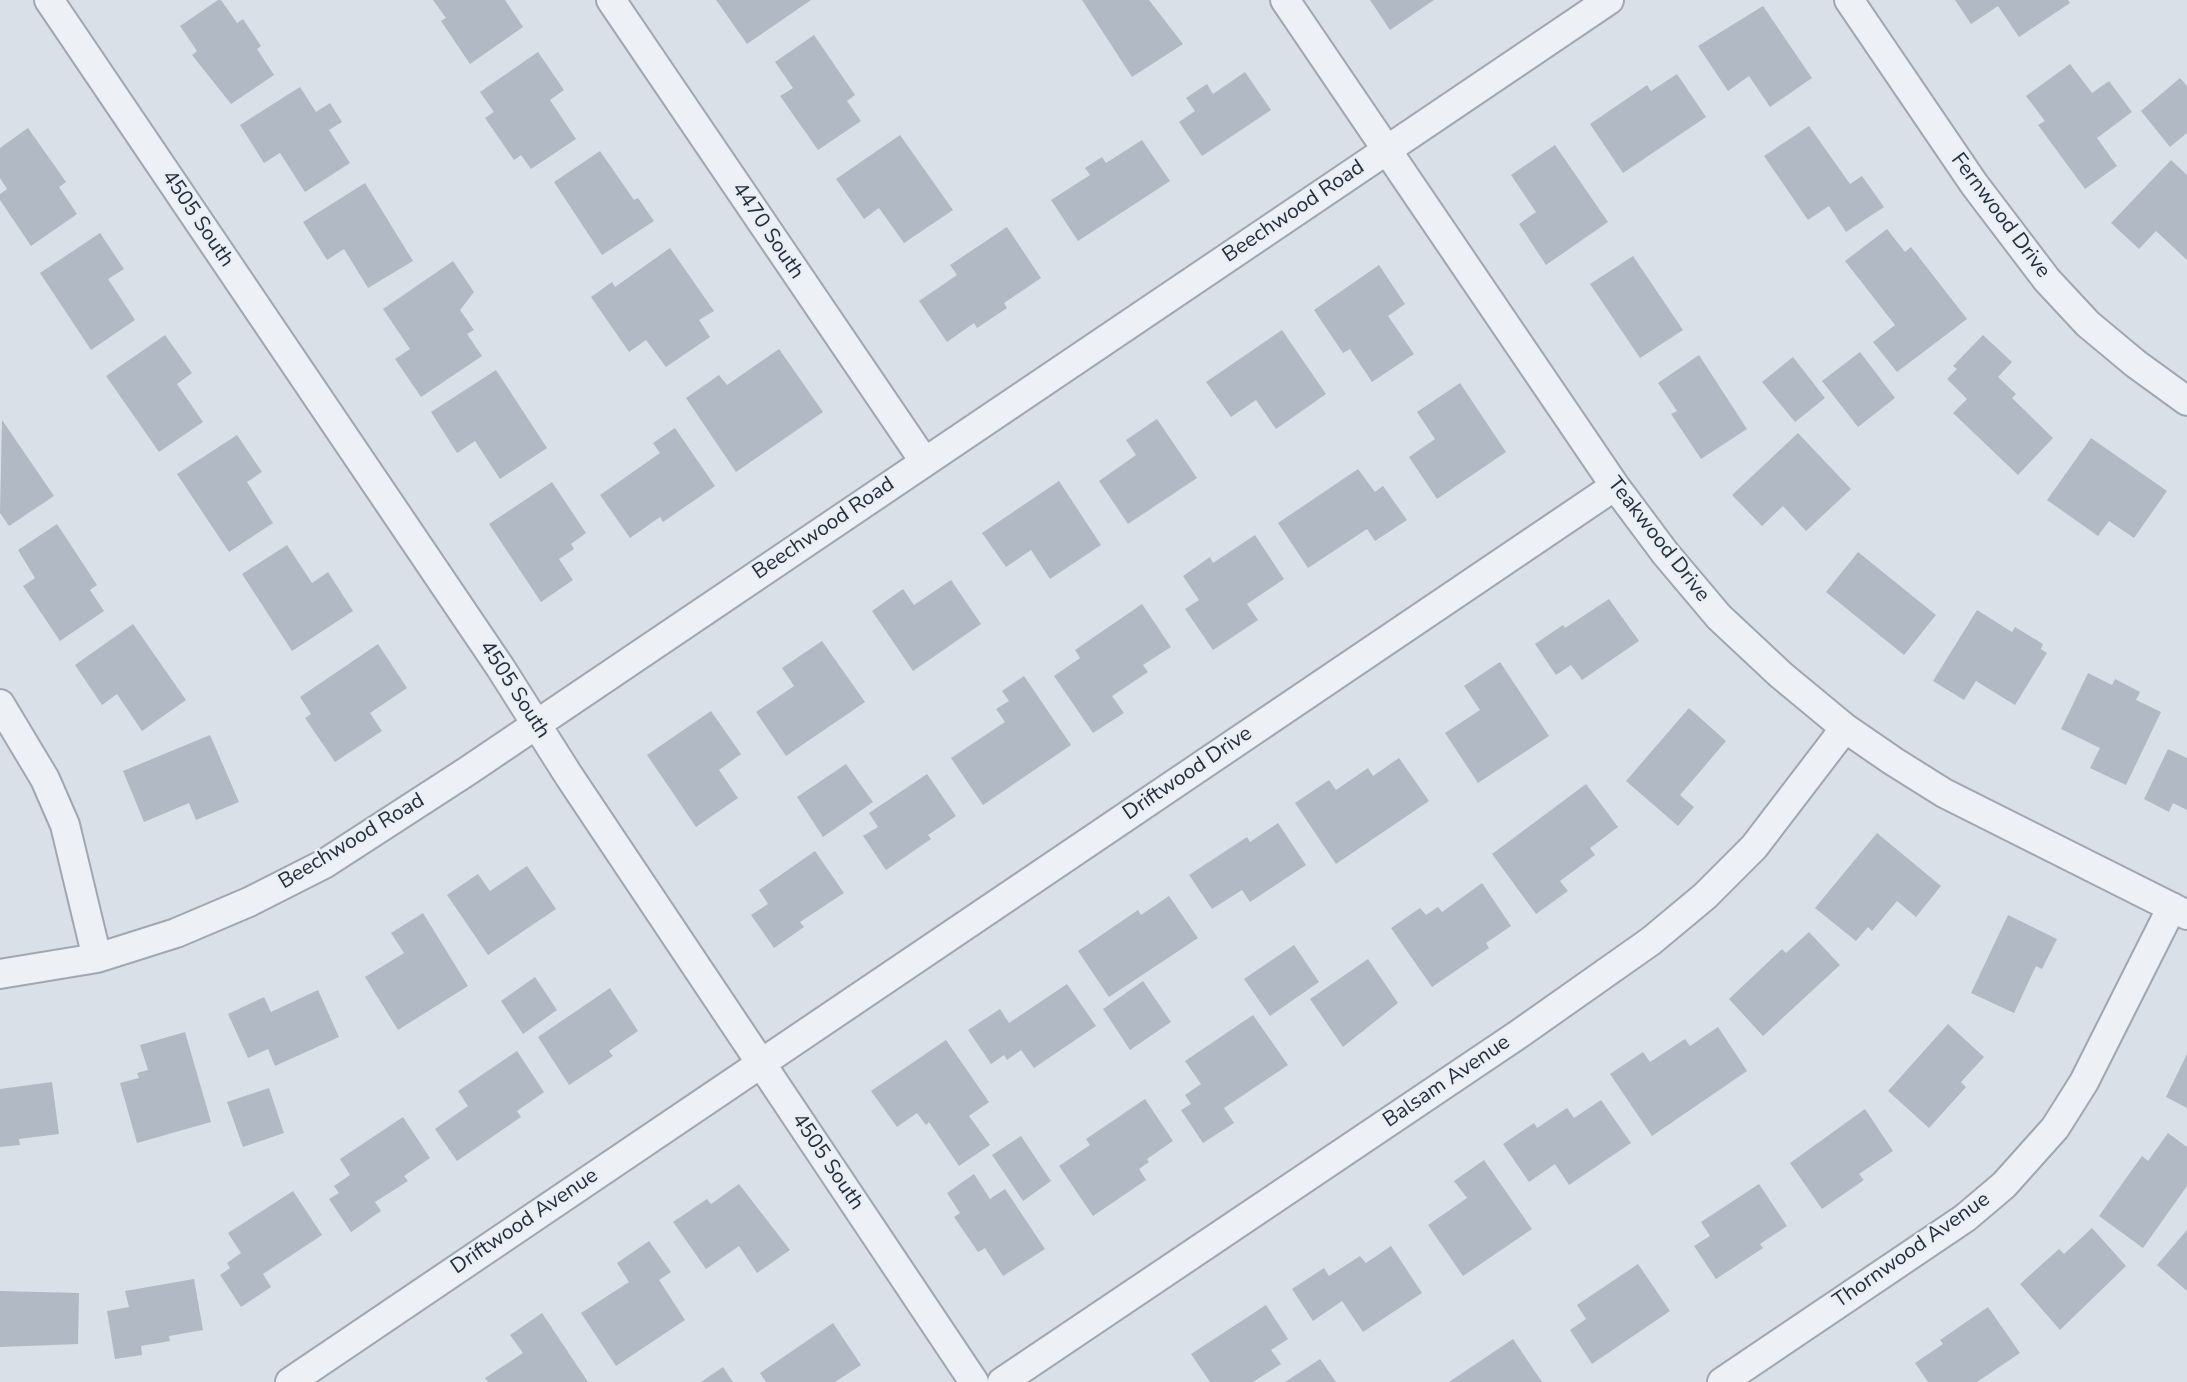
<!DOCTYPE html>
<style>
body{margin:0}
canvas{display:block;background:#dae0e7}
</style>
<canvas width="2187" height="1382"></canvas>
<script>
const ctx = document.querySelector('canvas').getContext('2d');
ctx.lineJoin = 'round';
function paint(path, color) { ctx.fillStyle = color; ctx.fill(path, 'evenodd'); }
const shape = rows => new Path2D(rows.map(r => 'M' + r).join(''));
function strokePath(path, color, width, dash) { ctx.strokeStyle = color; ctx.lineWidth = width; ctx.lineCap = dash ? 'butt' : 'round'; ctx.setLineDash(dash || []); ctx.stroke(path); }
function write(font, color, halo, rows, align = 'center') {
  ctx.font = font + ' "Nunito Sans",sans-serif'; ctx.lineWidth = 5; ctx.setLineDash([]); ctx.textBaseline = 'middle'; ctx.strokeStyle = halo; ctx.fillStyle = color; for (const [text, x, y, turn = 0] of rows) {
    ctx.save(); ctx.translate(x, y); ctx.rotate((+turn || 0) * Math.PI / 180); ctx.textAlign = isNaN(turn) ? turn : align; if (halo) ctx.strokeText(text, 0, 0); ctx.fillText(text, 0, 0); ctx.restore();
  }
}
const building = shape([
 [218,0,221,0,237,23,243,19,261,46,257,49,274,75,231,104,192,55,197,51,180,26],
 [433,0,505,0,523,27,470,64,441,21,446,18],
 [716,0,811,0,747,44],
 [1082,0,1149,0,1183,44,1132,77],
 [1370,0,1434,0,1390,30],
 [1955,0,2068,0,2070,3,2019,37,1998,6,1971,24],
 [1763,6,1812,78,1770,107,1749,76,1728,91,1698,46],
 [814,35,855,95,847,101,861,121,818,150,780,96,793,88,775,62],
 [538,52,564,90,550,100,576,139,531,169,521,155,514,160,485,118,494,112,480,92],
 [2070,64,2092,93,2109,81,2132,112,2097,138,2117,166,2085,189,2038,125,2045,121,2026,96],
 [1245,72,1271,110,1202,156,1179,122,1195,111,1186,98,1207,84,1213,94],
 [1677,74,1706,117,1623,173,1590,124,1647,85,1651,91],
 [2180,78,2187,86,2187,133,2170,147,2141,111],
 [300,87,316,112,330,103,342,122,329,130,350,163,305,192,280,153,264,163,240,125],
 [1809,126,1850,184,1862,176,1884,207,1846,232,1829,206,1808,220,1764,156],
 [28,128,66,182,59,187,77,214,31,246,0,200,0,194,7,189,0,178,0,148],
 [900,135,953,210,904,243,879,208,864,219,836,179],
 [1142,140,1170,181,1078,241,1051,200,1090,175,1085,168,1102,157,1106,163],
 [1555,145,1608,222,1546,265,1519,224,1536,212,1511,175],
 [600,151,634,200,638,198,654,221,602,255,554,182],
 [2171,160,2187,175,2187,260,2156,231,2139,249,2111,223],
 [365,183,413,261,368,288,344,249,327,260,303,222],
 [1007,227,1041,278,1004,303,1007,308,977,328,974,323,947,342,919,301,957,275,950,265],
 [1887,229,1905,252,1911,247,1967,319,1897,372,1873,342,1895,325,1845,261],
 [100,233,124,269,108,279,135,320,91,350,40,273],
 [670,248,714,311,699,320,710,337,666,367,646,340,629,352,591,297,612,282,615,287],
 [1633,256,1683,330,1640,358,1590,284],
 [453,261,474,292,460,310,474,330,467,334,482,356,421,397,395,359,410,349,383,309],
 [1379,265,1405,304,1388,316,1414,354,1372,382,1350,349,1343,353,1314,310],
 [1282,330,1326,394,1276,429,1256,400,1231,417,1206,382],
 [165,335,192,373,177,384,203,422,159,452,106,376],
 [1983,335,2012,362,1998,377,2016,394,2012,398,2053,438,2018,475,1953,413,1967,399,1947,379,1957,369,1953,366],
 [779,349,823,412,736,472,686,398,719,375,727,385],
 [1860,352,1895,398,1858,427,1822,381],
 [1699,355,1747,429,1701,459,1671,414,1677,411,1658,383],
 [1793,357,1825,398,1795,422,1762,382],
 [496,370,547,448,500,479,475,441,457,453,431,412],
 [1460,383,1506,452,1437,499,1409,457,1435,439,1417,412],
 [1157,419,1197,478,1128,524,1099,481,1136,455,1126,440],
 [2,420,54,496,9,526,0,513],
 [675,428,715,486,663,522,660,517,630,538,600,495,660,453,653,443],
 [1798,433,1851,489,1806,531,1783,506,1762,526,1732,495],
 [237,435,262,472,247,482,273,523,229,552,177,474],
 [2091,438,2167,491,2134,538,2109,521,2098,536,2047,500],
 [1358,469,1375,492,1383,486,1407,520,1375,541,1367,529,1308,568,1278,523],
 [1059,481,1101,545,1050,579,1031,550,1006,567,982,533],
 [552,482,586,533,571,544,574,549,559,559,573,580,541,602,489,524],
 [57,524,97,585,90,590,104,611,60,641,23,586,35,578,18,550],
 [1255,535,1284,579,1247,604,1258,620,1213,650,1185,609,1199,600,1183,576,1210,557,1213,563],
 [287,545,312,583,328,572,353,611,292,651,242,574],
 [1858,552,1936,615,1904,655,1826,592],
 [951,580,981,624,913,671,872,611,903,589,914,605],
 [1609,599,1639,641,1582,680,1571,665,1556,675,1535,644,1563,625,1565,628],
 [1142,604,1171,647,1143,665,1148,672,1112,696,1124,713,1093,733,1054,676,1080,658,1075,650],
 [1977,610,2012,632,2015,627,2043,644,2041,649,2047,653,2015,705,1976,681,1964,700,1933,681],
 [133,624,186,700,142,731,117,694,102,705,75,665],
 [822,641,865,702,786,756,756,712,794,686,782,668],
 [378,644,407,688,370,713,382,731,335,762,305,718,311,714,300,697],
 [1500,662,1549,736,1478,783,1445,733,1480,710,1464,686],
 [2088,673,2112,685,2115,679,2140,692,2136,700,2161,712,2126,785,2090,768,2100,748,2061,729],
 [1024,676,1071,745,983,805,951,758,1005,722,996,709,1009,701,1002,691],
 [1689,708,1726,741,1680,795,1694,807,1678,826,1626,781],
 [711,711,741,754,719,770,738,798,696,827,647,755],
 [210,735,239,802,196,820,189,803,144,822,123,771],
 [2168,749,2187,758,2187,810,2173,803,2169,812,2144,799],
 [1399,758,1429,801,1336,864,1295,803,1329,780,1336,790,1368,768,1373,776],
 [846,764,873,802,823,837,797,797],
 [927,774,956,816,928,835,931,839,886,870,863,836,878,827,869,813],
 [1586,784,1618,827,1590,848,1595,855,1560,881,1568,891,1536,914,1492,854],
 [1278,823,1306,865,1250,902,1242,890,1212,909,1189,875,1247,837,1250,842],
 [1877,833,1941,886,1916,917,1897,901,1872,931,1868,927,1856,941,1815,908],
 [815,851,844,893,800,922,804,927,774,948,751,915,768,904,759,890],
 [527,866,556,909,488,955,447,895,478,874,490,891],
 [1482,883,1511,926,1486,943,1489,948,1432,987,1391,928,1420,908,1426,915,1438,907,1442,912],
 [1169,896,1198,938,1109,997,1078,951,1138,910,1141,915],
 [423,913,468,986,398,1030,365,977,404,953,391,933],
 [2008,915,2057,939,2042,969,2036,966,2014,1013,1971,993],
 [1809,932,1840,965,1763,1036,1729,999,1782,949,1786,953],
 [1294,945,1319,982,1270,1016,1244,979],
 [1368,959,1398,1003,1343,1047,1310,999],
 [535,977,557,1010,523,1034,501,1001],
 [1143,981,1171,1022,1130,1050,1103,1009],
 [1067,984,1096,1026,1034,1068,1021,1050,1007,1060,1004,1055,991,1064,968,1030,1000,1009,1009,1023],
 [610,988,638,1031,609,1051,613,1056,569,1085,538,1037],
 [318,990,339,1037,275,1066,268,1049,248,1058,228,1014,264,997,271,1012],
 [1253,1015,1288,1065,1224,1108,1234,1123,1203,1143,1181,1110,1191,1104,1185,1095,1201,1084,1185,1061],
 [1948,1024,1984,1057,1961,1082,1966,1087,1929,1128,1888,1091],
 [1718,1027,1747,1071,1652,1136,1610,1074,1643,1052,1650,1062,1685,1039,1690,1046],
 [185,1032,211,1122,137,1143,120,1083,139,1078,137,1073,148,1070,140,1045],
 [946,1040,989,1102,969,1116,990,1145,959,1166,929,1122,926,1125,917,1113,897,1127,871,1091],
 [517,1051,544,1092,517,1111,521,1117,457,1161,435,1129,468,1106,458,1091],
 [2187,1054,2187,1108,2166,1097],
 [52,1082,59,1134,19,1139,20,1145,0,1147,0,1089],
 [269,1088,284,1133,243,1147,227,1102],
 [1145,1099,1173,1141,1147,1159,1149,1162,1139,1169,1146,1180,1093,1216,1059,1166,1090,1145,1086,1139],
 [1601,1100,1631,1143,1569,1185,1555,1164,1529,1182,1503,1144,1534,1123,1537,1128,1567,1108,1574,1118],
 [1865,1109,1893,1151,1859,1174,1864,1180,1822,1209,1790,1163],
 [403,1117,430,1158,404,1176,408,1181,375,1202,381,1211,351,1232,329,1199,339,1193,334,1186,350,1175,340,1159],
 [2168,1133,2187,1147,2187,1186,2143,1248,2099,1216,2142,1156,2148,1161],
 [1021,1136,1051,1181,1023,1201,992,1155],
 [1484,1160,1532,1229,1463,1276,1428,1225,1467,1198,1454,1181],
 [974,1174,990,1199,1005,1189,1045,1249,1003,1276,985,1248,978,1252,954,1217,960,1213,947,1193],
 [739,1184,790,1250,757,1273,739,1246,706,1269,673,1222,707,1199,711,1204],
 [1759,1184,1787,1226,1760,1244,1763,1248,1716,1279,1694,1246,1710,1236,1701,1222],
 [293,1191,322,1235,263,1274,271,1287,241,1307,220,1275,230,1268,227,1263,241,1253,228,1233],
 [2092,1228,2126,1266,2060,1330,2020,1284,2059,1249,2064,1254],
 [2187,1230,2187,1291,2157,1265],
 [649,1241,671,1272,659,1280,685,1320,616,1366,581,1313,629,1282,617,1263],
 [1391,1246,1422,1293,1363,1332,1342,1301,1313,1321,1292,1289,1324,1268,1329,1276,1360,1256,1366,1263],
 [1638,1264,1670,1311,1592,1364,1570,1330,1586,1319,1577,1305],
 [194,1279,203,1330,169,1336,170,1341,141,1346,142,1355,115,1359,107,1311,129,1307,125,1291],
 [0,1291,79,1293,78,1344,0,1347],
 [1266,1305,1288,1339,1271,1350,1281,1364,1253,1382,1210,1382,1191,1354],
 [1988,1307,2020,1353,1977,1382,1928,1382,1915,1363,1943,1344,1940,1340],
 [542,1313,588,1382,488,1382,485,1378,523,1353,510,1335],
 [833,1323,861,1365,835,1382,766,1382,760,1373],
 [1513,1339,1542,1382,1449,1382],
 [1320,1359,1336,1382,1285,1382],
 [723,1367,733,1382,701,1382]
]);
const street = shape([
 [49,0,500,667,569,776,974,1382],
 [611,0,924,461],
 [1285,0,1615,486,1665,553,1719,617,1781,675,1845,728,1893,761,1944,793,2187,915],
 [1849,0,1974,184,2047,280,2088,324,2136,364,2187,401],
 [0,704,45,779,65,825,97,958],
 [0,974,97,958,176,933,249,902,324,864,466,772,1609,0],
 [290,1382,1615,486],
 [1002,1382,1519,1034,1651,941,1705,896,1754,847,1845,728],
 [1722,1382,1965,1218,2004,1185,2055,1128,2084,1082,2172,907]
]);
const streetNames = [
 ["Beechwood Road",1294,212,-34],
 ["Fernwood Drive",2000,216,53],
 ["4505 South",197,219,56],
 ["4470 South",767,231,56],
 ["Beechwood Road",824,529,-34],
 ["Teakwood Drive",1658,540,52],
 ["4505 South",514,690,57],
 ["Driftwood Drive",1188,774,-34],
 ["Beechwood Road",352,842,-31],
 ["Balsam Avenue",1447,1082,-34],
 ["4505 South",827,1162,56],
 ["Driftwood Avenue",525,1222,-34],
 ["Thornwood Avenue",1912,1251,-35]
];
paint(building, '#b1b9c4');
strokePath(street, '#9fa7b1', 32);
strokePath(street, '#edf0f5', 28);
write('21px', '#232e3e', '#e9eff4', streetNames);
</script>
